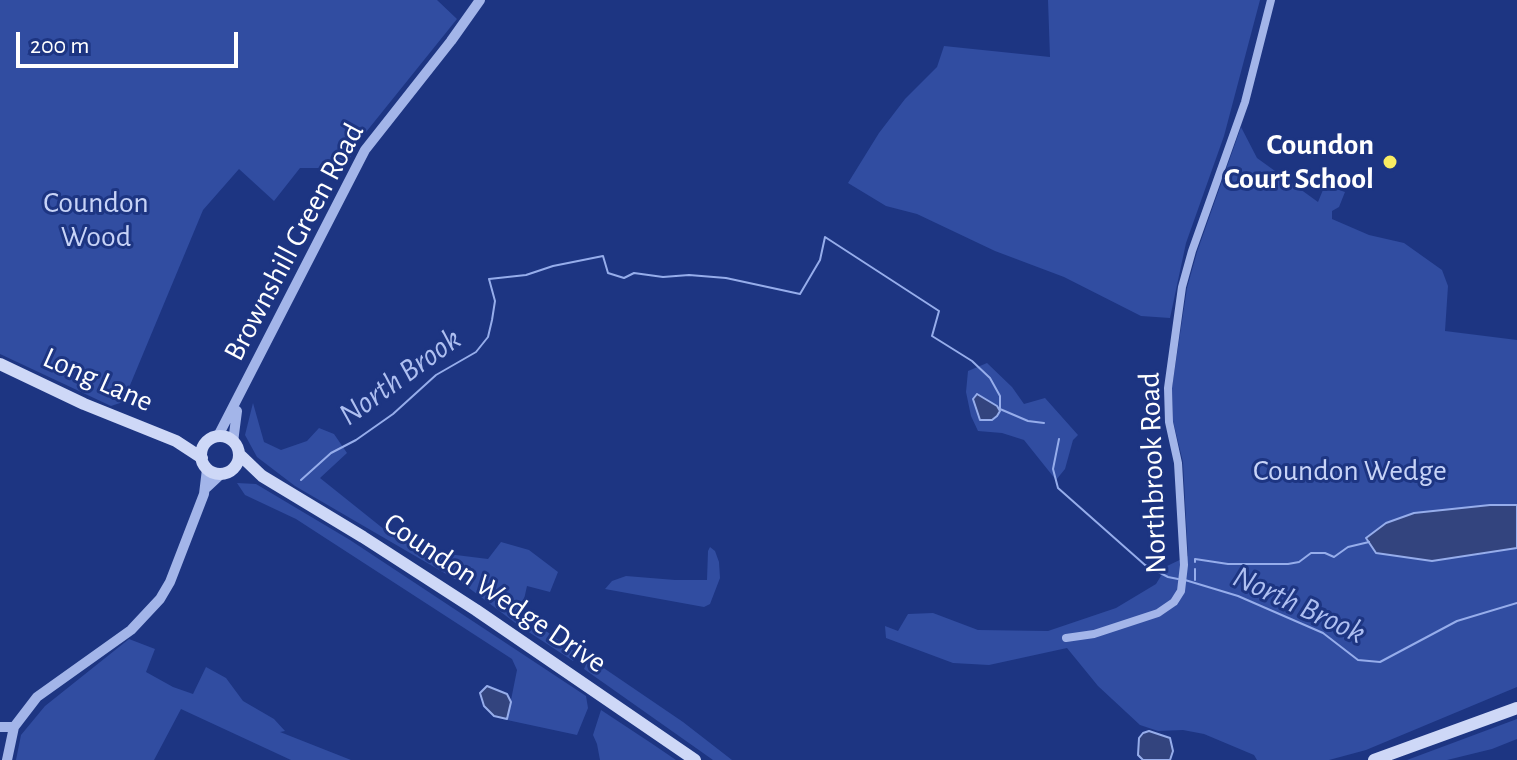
<!DOCTYPE html>
<style>
body{margin:0}
#map{position:relative;width:1517px;height:760px;overflow:hidden;background:#1d3582;font-family:"Alegreya Sans",sans-serif}
canvas{display:block}
.scale{position:absolute;left:16px;top:32px;width:222px;height:36px;box-sizing:border-box;border:4px solid #fff;border-top:0;padding-left:10px;font-size:24px;line-height:28px;white-space:nowrap;color:#fff;-webkit-text-stroke:6px #1d3582;paint-order:stroke}
</style>
<div id="map">
<canvas width="1517" height="760"></canvas>
<div class="scale">200 m</div>
</div>
<script>
const ctx = document.querySelector('canvas').getContext('2d');
ctx.lineJoin = 'round';
function paint(path, color) { ctx.fillStyle = color; ctx.fill(path, 'evenodd'); }
const shape = rows => new Path2D(rows.map(r => 'M' + r).join(''));
function strokePath(path, color, width, dash) { ctx.strokeStyle = color; ctx.lineWidth = width; ctx.lineCap = dash ? 'butt' : 'round'; ctx.setLineDash(dash || []); ctx.stroke(path); }
function write(font, color, halo, rows, align = 'center') {
  ctx.font = font + ' "Alegreya Sans",sans-serif'; ctx.lineWidth = 6; ctx.setLineDash([]); ctx.textBaseline = 'middle'; ctx.strokeStyle = halo; ctx.fillStyle = color; for (const [text, x, y, turn = 0] of rows) {
    ctx.save(); ctx.translate(x, y); ctx.rotate((+turn || 0) * Math.PI / 180); ctx.textAlign = isNaN(turn) ? turn : align; if (halo) ctx.strokeText(text, 0, 0); ctx.fillText(text, 0, 0); ctx.restore();
  }
}
const green = shape([
 [0,0,437,0,457,19,358,142,345,168,300,168,274,201,239,169,203,210,123,402,111,406,0,354],
 [1048,0,1260,0,1224,136,1186,243,1170,318,1141,316,1064,277,995,251,917,214,886,206,848,183,879,133,905,99,937,67,944,46,1050,57],
 [1241,127,1257,158,1318,202,1325,185,1345,192,1339,207,1332,211,1332,219,1369,235,1404,243,1442,270,1448,286,1445,331,1517,340,1517,687,1366,750,1329,760,1257,760,1254,755,1204,734,1183,730,1158,731,1140,725,1098,686,1067,648,989,665,953,663,886,638,885,626,898,631,908,614,933,613,978,630,1048,631,1116,608,1156,584,1167,566,1188,556,1183,462,1173,421,1172,387,1187,288,1197,252],
 [987,363,1012,387,1024,404,1045,398,1078,435,1073,440,1065,469,1056,480,1024,440,1002,433,978,431,971,416,966,392,968,371],
 [253,403,264,442,281,450,307,441,319,428,334,434,347,453,320,478,395,538,448,554,488,559,501,542,529,550,558,572,550,592,527,586,521,613,578,654,573,661,518,625,465,585,295,486,257,457,245,435],
 [237,483,256,484,350,540,586,696,588,708,577,735,507,720,517,670,512,659,296,519,245,495],
 [710,547,715,551,719,562,720,578,710,604,704,607,605,589,612,581,626,576,675,580,707,580,708,551],
 [129,639,155,649,146,672,173,687,193,694,206,667,226,678,243,701,274,719,285,731,280,732,351,760,291,760,181,709,154,760,16,760,21,735,45,706],
 [589,658,683,722,732,760,713,760,584,669],
 [601,710,651,743,676,760,600,760,597,744,593,735],
 [1517,719,1517,739,1492,749,1447,760,1407,760]
]);
const water = shape([
 [977,394,997,406,1000,411,997,416,992,420,980,420,973,399,977,394],
 [1490,505,1517,505,1517,548,1432,561,1376,553,1366,538,1386,523,1414,513,1490,505],
 [487,686,507,694,511,702,507,719,494,716,484,706,480,693,487,686],
 [1149,731,1170,738,1173,751,1170,760,1143,760,1138,755,1139,738,1143,733,1149,731]
]);
const stream = shape([
 [1059,439,1053,469,1058,488,1145,565,1168,577,1178,579],
 [301,480,331,453,356,440,393,414,436,375,476,352,488,337,492,320,495,301,489,279,526,275,553,266,603,256,608,273,624,278,634,273,663,277,689,275,726,278,800,294,820,260,825,237,939,311,932,336,972,361,990,378,1000,396,1000,409,1028,421,1044,423],
 [1195,562,1195,559,1228,564,1288,564,1299,562,1311,553,1325,553,1334,557,1348,547,1369,542],
 [1185,580,1238,596,1323,633,1358,660,1380,662,1457,621,1517,603],
 [1195,580,1195,569]
]);
const minor = shape([
 [1066,638,1094,634,1158,613,1174,602,1181,591,1184,565,1178,463,1169,422,1168,388,1182,287,1192,251,1245,102,1271,0]
]);
const tertiary = shape([
 [218,436,365,150,451,41,480,0],
 [233,442,237,411],
 [206,488,221,474],
 [0,727,14,727],
 [7,760,14,727,37,697,131,630,160,599,170,582,204,494,207,469]
]);
const secondary = shape([
 [0,364,84,404,176,441,202,458],
 '201 455a19 19 0 1 1 38 0a19 19 0 1 1-38 0Z',
 [239,454,262,476,363,537,476,610,695,760],
 [1374,760,1517,708]
]);
const markers = [
 [1390,162,8,"#f9ec62"]
];
const poiNames = [
 ["Coundon",1374,145],
 ["Court School",1374,179]
];
const parkNames = [
 ["Coundon",96,203],
 ["Wood",96,237],
 ["Coundon Wedge",1350,471]
];
const streetNames = [
 ["Brownshill Green Road",294,242,-62],
 ["Long Lane",98,380,24],
 ["Northbrook Road",1153,473,-92],
 ["Coundon Wedge Drive",495,593,34]
];
const waterNames = [
 ["North Brook",400,377,-36],
 ["North Brook",1299,605,25]
];
paint(green, '#314da1');
paint(water, '#33447e');
strokePath(water, '#96adeb', 2);
strokePath(stream, '#96adeb', 2);
strokePath(minor, '#a3b5e9', 8);
strokePath(tertiary, '#a3b5e9', 10);
strokePath(secondary, '#ced8f7', 12);
for (const [x, y, r, color] of markers) { const dot = new Path2D(); dot.arc(x, y, r, 0, 2 * Math.PI); ctx.fillStyle = color; ctx.fill(dot); strokePath(dot, '#1d3582', 3); }
write('bold 30px', '#fff', '#1d3582', poiNames, 'right');
write('30px', '#c7d3f7', '#1d3582', parkNames);
write('30px', '#fff', '#1d3582', streetNames);
write('italic 32px', '#aebff1', '#1d3582', waterNames);
</script>
